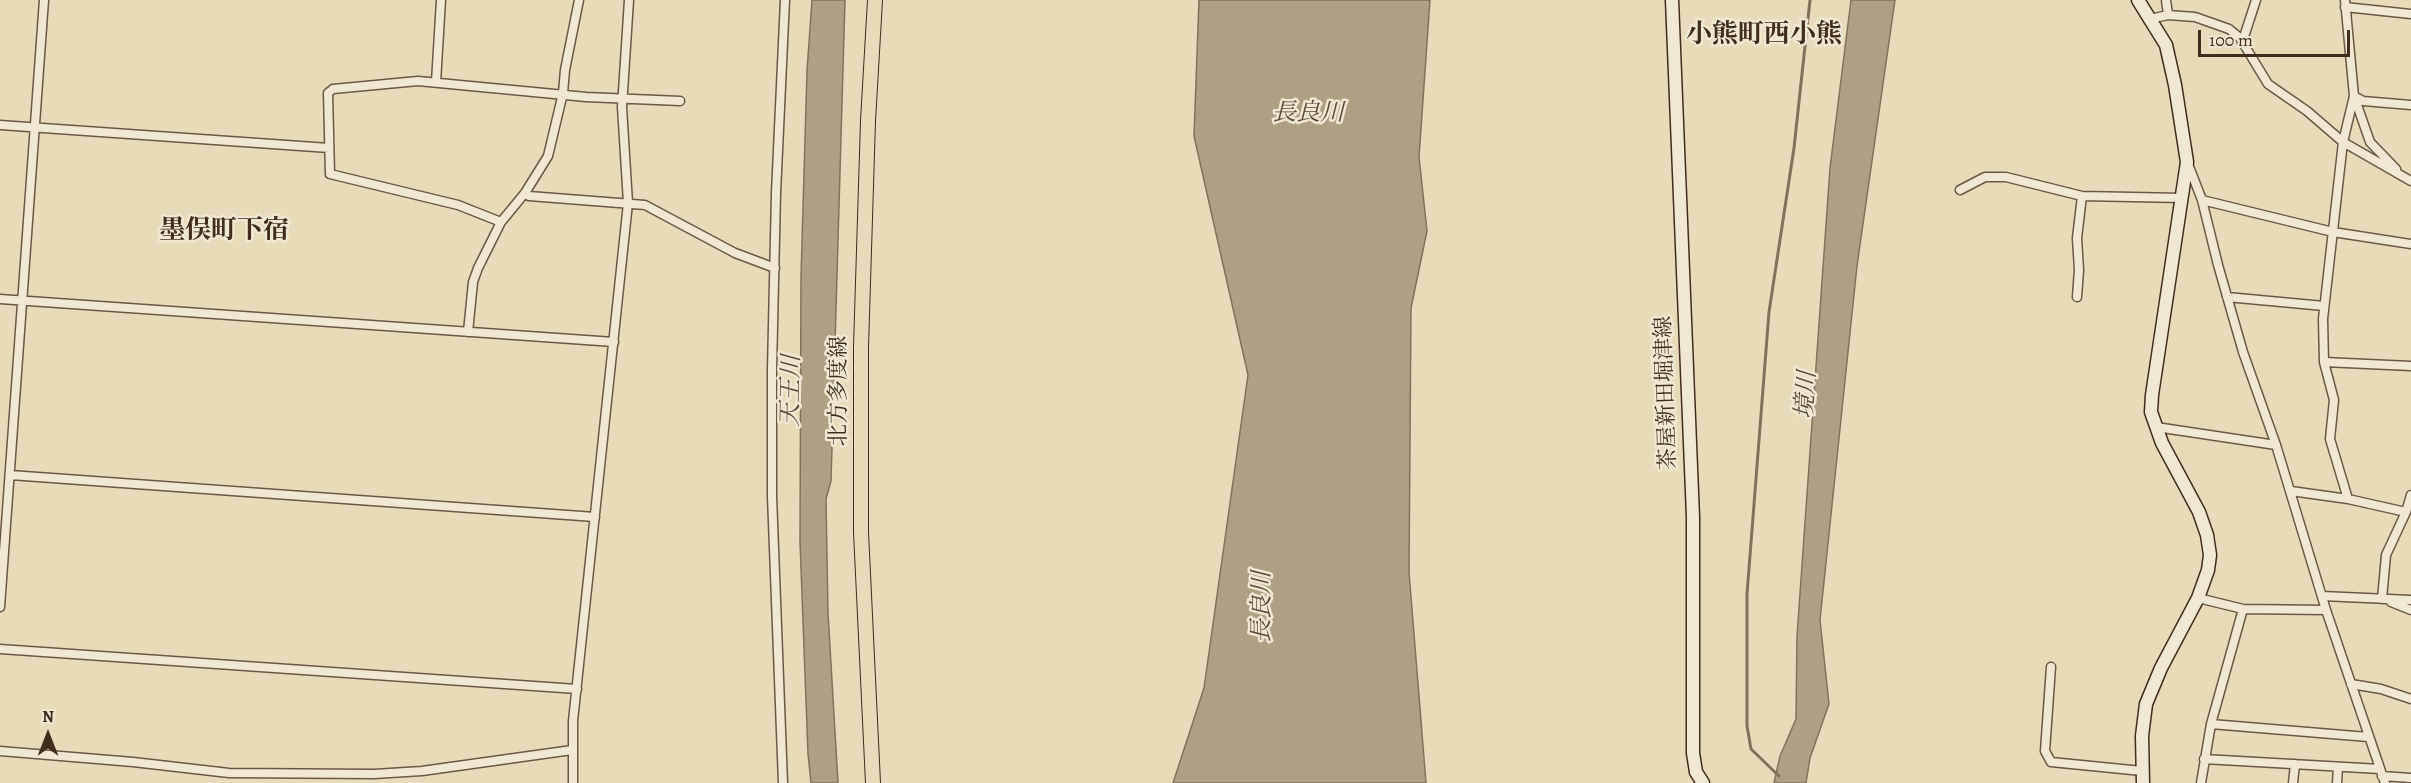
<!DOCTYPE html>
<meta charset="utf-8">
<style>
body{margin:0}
#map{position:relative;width:2411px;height:783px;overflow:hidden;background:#e8dbb9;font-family:Alegreya,serif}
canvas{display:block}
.north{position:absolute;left:18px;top:705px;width:60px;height:60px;-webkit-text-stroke:4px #f0e8d2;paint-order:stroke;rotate:0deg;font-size:16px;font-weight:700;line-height:24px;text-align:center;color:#412c1e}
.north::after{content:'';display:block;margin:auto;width:21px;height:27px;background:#412c1e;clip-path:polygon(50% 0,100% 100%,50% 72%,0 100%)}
.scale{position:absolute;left:2198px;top:30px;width:152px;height:27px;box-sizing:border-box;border:3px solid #412c1e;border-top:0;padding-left:8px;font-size:18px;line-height:21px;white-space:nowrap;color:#412c1e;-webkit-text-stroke:4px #f0e8d2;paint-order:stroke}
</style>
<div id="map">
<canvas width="2411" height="783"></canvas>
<div class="north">N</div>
<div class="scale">100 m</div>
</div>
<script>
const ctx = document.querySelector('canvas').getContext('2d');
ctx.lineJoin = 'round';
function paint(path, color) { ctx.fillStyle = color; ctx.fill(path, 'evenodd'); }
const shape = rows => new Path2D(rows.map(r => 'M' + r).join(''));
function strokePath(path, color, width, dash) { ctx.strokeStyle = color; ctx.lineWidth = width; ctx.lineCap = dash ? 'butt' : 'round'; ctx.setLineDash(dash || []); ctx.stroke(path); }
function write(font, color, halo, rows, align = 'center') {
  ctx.font = font + ' Alegreya,"Noto Serif JP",serif'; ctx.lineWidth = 5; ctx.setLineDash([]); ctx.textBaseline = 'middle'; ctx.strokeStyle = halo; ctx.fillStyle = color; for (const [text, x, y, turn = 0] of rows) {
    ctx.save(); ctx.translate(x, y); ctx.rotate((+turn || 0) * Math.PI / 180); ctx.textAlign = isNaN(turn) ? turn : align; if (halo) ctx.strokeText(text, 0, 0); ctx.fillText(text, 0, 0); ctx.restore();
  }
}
const water = shape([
 [812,0,845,0,831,481,826,499,828,613,838,783,811,783,808,754,800,542,801,276,807,71,812,0],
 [1199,0,1430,0,1419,157,1427,231,1411,308,1409,572,1426,783,1173,783,1204,688,1248,375,1194,136,1199,0],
 [1851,0,1895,0,1857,266,1820,620,1829,704,1810,758,1806,783,1774,783,1780,756,1796,719,1797,636,1830,168,1851,0]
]);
const stream = shape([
 [1779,776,1751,749,1747,726,1747,594,1769,312,1794,148,1810,0]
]);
const street = shape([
 [2166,0,2168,15],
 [2345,0,2354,96,2343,142,2323,319,2324,362,2334,400,2330,439,2348,499,2406,512],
 [2345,7,2411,14],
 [2150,19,2168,15,2195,17,2229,29,2240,38,2268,84,2307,111,2343,142,2411,181],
 [2242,43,2256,0],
 [436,82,441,0],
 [2354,96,2363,101,2411,105],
 [2355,99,2370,142,2396,169],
 [0,125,329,148],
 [2188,164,2202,200,2218,265,2243,352,2276,445,2326,610,2385,783],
 [1960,190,1985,177,2006,177,2082,196,2182,198],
 [525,193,529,196,645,205,735,253,775,268],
 [2202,200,2333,232,2411,244],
 [501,222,458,205,330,174,328,93,333,89,418,81,586,97,680,101],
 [2077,297,2079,270,2077,238,2082,196],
 [2227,297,2324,306],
 [0,299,614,342],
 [468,332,473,282,478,268,501,222,525,193,548,156,563,93,565,70,579,0],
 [2324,362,2411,366],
 [2156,427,2276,445],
 [10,475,595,517],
 [2291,491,2348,499],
 [2322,596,2411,600],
 [2198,598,2243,609,2326,610],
 [2382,599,2386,555,2406,512,2411,495],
 [2391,602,2411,610],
 [0,607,44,0],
 [0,649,577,689],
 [2051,667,2045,751,2051,762,2142,771],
 [2351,684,2381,689,2411,699],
 [2211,724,2368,737],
 [0,751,133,762,229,773,374,774,422,771,572,750],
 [2204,759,2380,769],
 [2382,776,2411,778],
 [573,783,573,721,628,203,622,107,629,0],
 [783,783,772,496,772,370,776,193,785,0],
 [2201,783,2211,724,2243,609],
 [2293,783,2295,764],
 [2337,783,2338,767]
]);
const secondary = shape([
 [1672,0,1693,517,1693,753,1696,772,1703,783],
 [2138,0,2166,45,2175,85,2187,162,2152,395,2151,412,2162,443,2199,512,2207,535,2210,555,2208,570,2198,598,2161,668,2146,704,2142,736,2143,783]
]);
const primary = shape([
 [873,783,861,532,861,347,868,121,875,0]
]);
const streetNames = [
 ["北方多度線",840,391,-90],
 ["茶屋新田堀津線",1667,393,-92]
];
const waterNames = [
 ["長良川",1308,114],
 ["天王川",792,391,-89],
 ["境川",1807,395,-86],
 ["長良川",1263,607,-90]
];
const quarterNames = [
 ["小熊町西小熊",1764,36],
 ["墨俣町下宿",224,232]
];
paint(water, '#afa084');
strokePath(water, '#83725b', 1.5);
strokePath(stream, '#83725b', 3);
strokePath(street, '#6b5845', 11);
strokePath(secondary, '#412c1e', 15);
strokePath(primary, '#412c1e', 16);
strokePath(street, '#f0e8d2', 8);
strokePath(secondary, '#f0e8d2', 12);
strokePath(primary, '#e8dbb9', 14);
write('22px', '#412c1e', '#f0e8d2', streetNames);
write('italic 24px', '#5c4938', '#f0e8d2', waterNames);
write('bold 26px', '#412c1e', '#f0e8d2', quarterNames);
</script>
